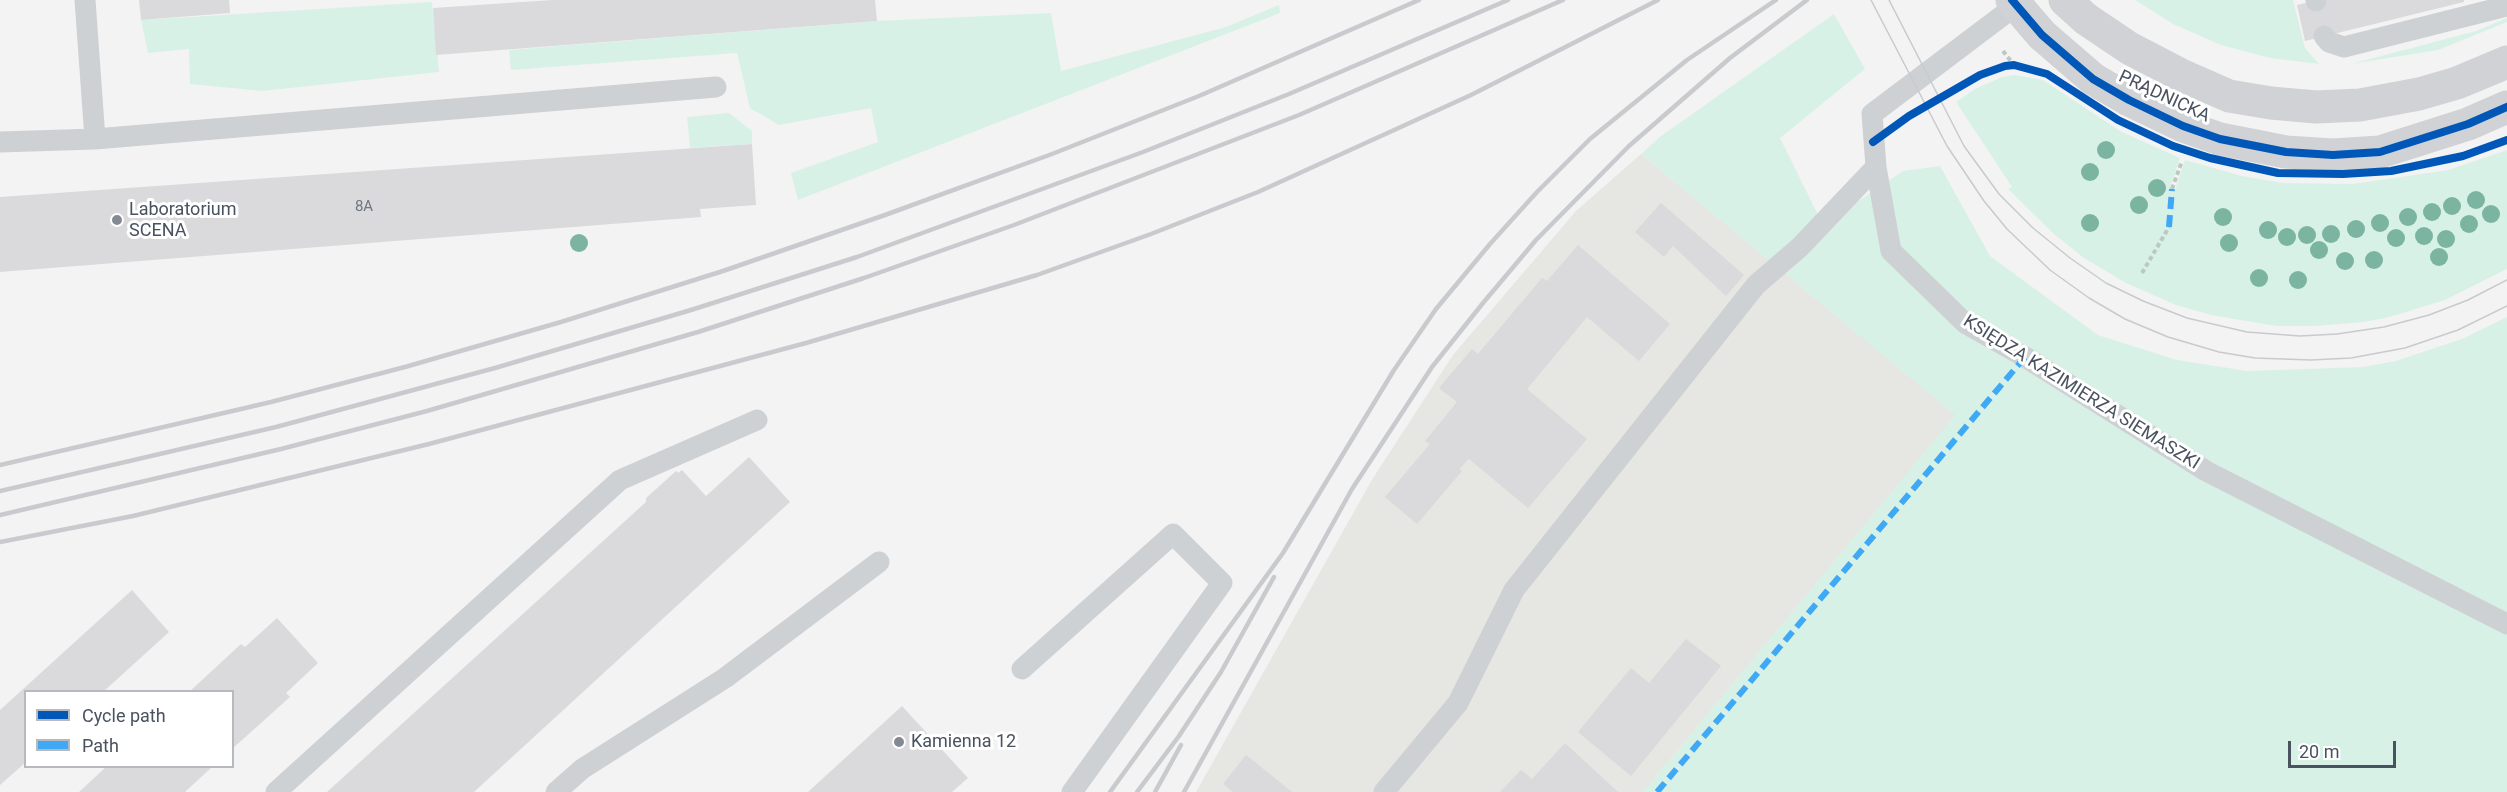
<!DOCTYPE html>
<meta charset="utf-8">
<style>
body{margin:0}
#map{position:relative;width:2507px;height:792px;overflow:hidden;background:#f3f3f3;font-family:Roboto,sans-serif}
canvas{display:block}
.legend{position:absolute;left:24px;top:690px;width:210px;height:78px;box-sizing:border-box;background:#fff;border:2px solid #b6babf;margin:0;padding:8px 10px;list-style:none;font-size:18px;color:#49525f}
.legend li{display:flex;align-items:center;gap:12px;height:30px}
.legend b{width:30px;border:2px solid #b6babf}
.scale{position:absolute;left:2288px;top:741px;width:108px;height:27px;box-sizing:border-box;border:3px solid #49525f;border-top:0;padding-left:8px;font-size:18px;line-height:21px;white-space:nowrap;color:#49525f;-webkit-text-stroke:4px #fff;paint-order:stroke}
</style>
<div id="map">
<canvas width="2507" height="792"></canvas>
<ul class="legend">
<li><b style="height:8px;background:#0057b8"></b>Cycle path</li>
<li><b style="height:8px;background:#3fa9f5"></b>Path</li>
</ul>
<div class="scale">20 m</div>
</div>
<script>
const ctx = document.querySelector('canvas').getContext('2d');
ctx.lineJoin = 'round';
function paint(path, color) { ctx.fillStyle = color; ctx.fill(path, 'evenodd'); }
const shape = rows => new Path2D(rows.map(r => 'M' + r).join(''));
function strokePath(path, color, width, dash) { ctx.strokeStyle = color; ctx.lineWidth = width; ctx.lineCap = dash ? 'butt' : 'round'; ctx.setLineDash(dash || []); ctx.stroke(path); }
function write(font, color, halo, rows, align = 'center') {
  ctx.font = font + ' Roboto,sans-serif'; ctx.lineWidth = 6; ctx.setLineDash([]); ctx.textBaseline = 'middle'; ctx.strokeStyle = halo; ctx.fillStyle = color; for (const [text, x, y, turn = 0] of rows) {
    ctx.save(); ctx.translate(x, y); ctx.rotate((+turn || 0) * Math.PI / 180); ctx.textAlign = isNaN(turn) ? turn : align; if (halo) ctx.strokeText(text, 0, 0); ctx.fillText(text, 0, 0); ctx.restore();
  }
}
const commercial = shape([
 [1641,154,1956,415,1643,792,1196,792,1373,478,1453,355,1576,211]
]);
const green = shape([
 [2135,0,2293,0,2305,48,2319,64,2270,58,2221,45,2173,24],
 [432,2,439,72,262,91,190,84,189,49,148,53,141,20],
 [1279,5,1280,13,798,200,791,173,878,142,871,108,779,125,750,108,737,53,511,70,509,50,877,21,1051,13,1061,71,1226,27],
 [1834,14,1865,69,1780,138,1823,225,1903,171,1940,166,1990,256,2098,335,2177,360,2247,371,2363,367,2396,361,2462,339,2507,317,2507,792,1643,792,1955,415,1641,154,1661,136],
 [2507,18,2507,22,2438,50,2351,64,2476,31],
 [2015,75,2043,80,2120,131,2180,158,2170,188,2175,190,2185,160,2242,176,2283,183,2353,184,2448,170,2507,150,2507,269,2445,300,2386,318,2363,322,2317,326,2276,326,2211,315,2176,305,2126,283,2084,258,2055,235,2008,189,2012,187,1956,102,1975,89,2002,77],
 [729,113,752,131,752,144,690,148,687,117]
]);
const building = shape([
 [139,0,229,0,230,13,141,20],
 [552,0,875,0,877,21,436,55,433,8],
 [2318,0,2464,0,2464,2,2305,41,2297,5],
 [752,144,756,205,700,209,701,217,0,272,0,197],
 [1661,203,1744,275,1726,296,1673,246,1664,257,1635,232],
 [1578,245,1670,324,1639,361,1587,317,1527,389,1587,439,1528,508,1469,459,1459,469,1462,471,1417,524,1385,497,1430,444,1425,441,1457,402,1439,388,1472,349,1478,354,1542,278,1547,281],
 [749,457,790,502,474,792,327,792,646,502,646,498,676,471,678,473,682,470,706,496],
 [132,590,169,632,103,692,26,692,26,762,0,785,0,710],
 [277,618,318,663,286,693,290,697,232,749,232,692,189,692,241,644,245,647],
 [1686,639,1721,666,1631,776,1578,732,1631,668,1649,683],
 [902,706,968,778,952,792,808,792],
 [1565,743,1618,792,1500,792,1521,770,1532,779],
 [1246,755,1292,792,1233,792,1227,787,1223,784],
 [107,766,213,766,185,792,79,792]
]);
const path = shape([
 [2003,51,2014,65],
 [2172,189,2182,161],
 [2142,273,2169,227]
]);
const lane = shape([
 [85,0,95,139,716,87],
 [2023,0,1872,114,1876,167,1891,251,1965,323,2025,357,2206,471,2507,624],
 [2316,0,2316,1],
 [2324,36,2329,42,2344,47,2507,6],
 [0,142,95,139],
 [1022,669,1173,534,1222,583,1072,792],
 [276,792,620,480,757,420],
 [556,792,582,769,725,678,879,562],
 [1384,792,1458,703,1514,590,1756,285,1800,247,1876,167]
]);
const secondary = shape([
 [2012,0,2042,35,2093,79,2129,100,2183,126,2220,139,2286,152,2333,155,2380,152,2468,124,2507,107],
 [2065,0,2086,19,2129,48,2179,74,2229,96,2271,103,2316,107,2360,105,2419,94,2457,83,2507,62]
]);
const tram = shape([
 [1871,0,1947,146,1984,201,2007,229,2050,270,2089,298,2125,319,2168,337,2219,352,2255,358,2311,360,2351,358,2405,348,2458,330,2507,306],
 [1889,0,1964,146,1999,194,2033,228,2070,258,2106,283,2143,301,2187,318,2247,332,2300,336,2337,334,2384,327,2429,315,2468,300,2507,280]
]);
const rail = shape([
 [0,465,271,402,405,367,561,322,723,271,885,215,1052,154,1199,96,1419,0],
 [0,491,276,427,495,368,691,310,857,257,1143,152,1289,94,1508,0],
 [0,515,281,449,427,411,698,332,864,278,1014,225,1299,115,1563,0],
 [0,542,133,516,429,444,806,343,1037,275,1151,234,1258,192,1471,95,1658,0],
 [1110,792,1283,553,1394,370,1436,309,1490,244,1537,192,1590,139,1687,60,1776,0],
 [1137,792,1179,736,1221,672,1274,577],
 [1155,792,1181,745],
 [1184,792,1352,489,1432,367,1483,303,1536,240,1629,146,1730,58,1807,0]
]);
const quiet = shape([
 [2169,227,2172,189],
 [1657,792,2025,357]
]);
const cycleway = shape([
 [2012,0,2042,35,2093,79,2129,100,2183,126,2220,139,2286,152,2333,155,2380,152,2468,124,2507,107],
 [1873,142,1909,116,1980,75,2005,66,2014,65,2047,74,2118,120,2173,146,2210,158,2278,173,2343,174,2391,171,2463,156,2507,140]
]);
const trees = [
 [2106,150],
 [2090,172],
 [2157,188],
 [2476,200],
 [2139,205],
 [2452,206],
 [2432,212],
 [2491,214],
 [2223,217],
 [2408,217],
 [2090,223],
 [2380,223],
 [2469,224],
 [2356,229],
 [2268,230],
 [2331,234],
 [2307,235],
 [2424,236],
 [2287,237],
 [2396,238],
 [2446,239],
 [579,243],
 [2229,243],
 [2319,250],
 [2439,257],
 [2374,260],
 [2345,261],
 [2259,278],
 [2298,280]
];
const markers = [
 [117,220,6,"#848a93"],
 [899,742,6,"#848a93"]
];
const numberNames = [
 ["8A",364,207]
];
const streetNames = [
 ["PRĄDNICKA",2164,97,25],
 ["KSIĘDZA KAZIMIERZA SIEMASZKI",2081,393,32]
];
const poiNames = [
 ["Laboratorium",129,210],
 ["SCENA",129,231],
 ["Kamienna 12",911,742]
];
paint(commercial, '#e6e6e2');
paint(green, '#d8f1e6');
paint(building, '#dadadc');
strokePath(path, '#bcc8c5', 4, [4.5, 3]);
strokePath(lane, '#ced1d4', 21);
strokePath(secondary, '#d0d2d5', 33);
strokePath(tram, '#c8cacd', 1.5);
strokePath(rail, '#c8cacd', 4.5);
strokePath(quiet, '#3fa9f5', 6, [12, 6]);
strokePath(cycleway, '#0057b8', 8);
ctx.fillStyle = '#7bb5a1';
for (const [x, y] of trees) { ctx.beginPath(); ctx.arc(x, y, 9, 0, 2 * Math.PI); ctx.fill(); }
for (const [x, y, r, color] of markers) { const dot = new Path2D(); dot.arc(x, y, r, 0, 2 * Math.PI); ctx.fillStyle = color; ctx.fill(dot); strokePath(dot, '#fff', 2); }
write('15px', '#6f7680', null, numberNames);
write('18px', '#49525f', '#fff', streetNames);
write('18px', '#49525f', '#fff', poiNames, 'left');
</script>
